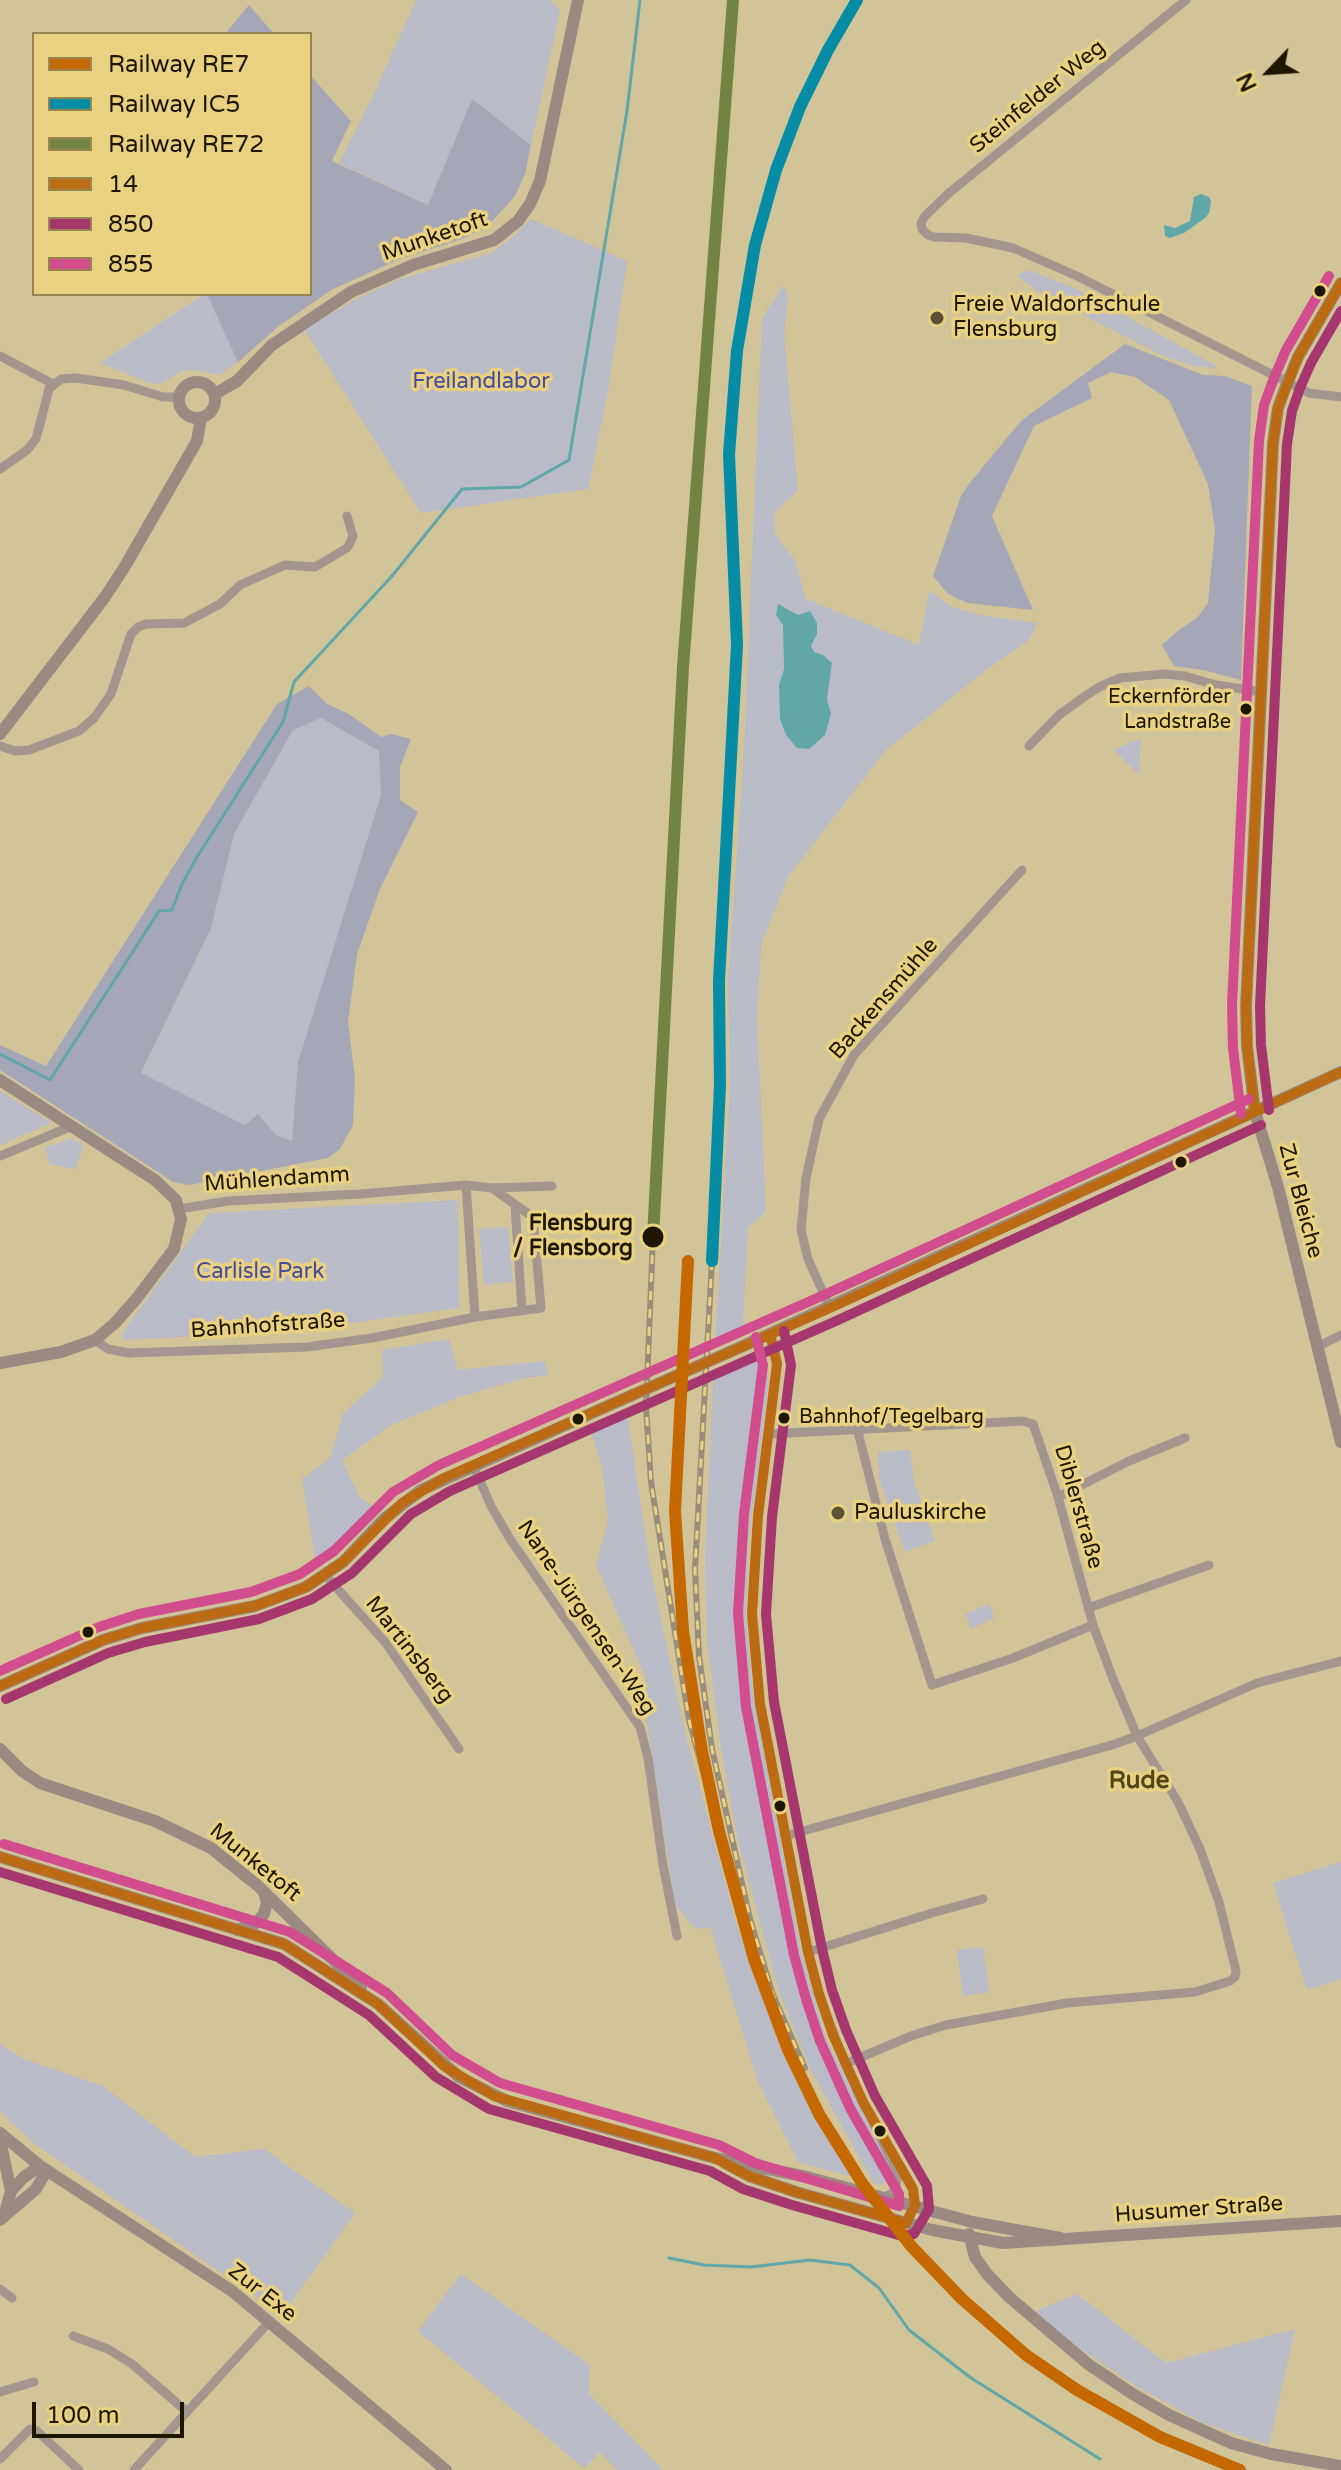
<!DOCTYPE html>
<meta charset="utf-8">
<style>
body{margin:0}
#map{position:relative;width:1341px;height:2470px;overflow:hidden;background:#d1c499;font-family:"Varela Round",sans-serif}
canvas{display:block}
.legend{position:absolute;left:32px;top:32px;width:280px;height:264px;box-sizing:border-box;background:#e9d181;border:2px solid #97864d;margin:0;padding:10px 14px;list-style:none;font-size:24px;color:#1d1600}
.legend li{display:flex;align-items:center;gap:16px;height:40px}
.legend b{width:40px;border:2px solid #97864d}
.north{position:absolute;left:1229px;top:32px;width:80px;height:80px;-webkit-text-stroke:6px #e9d181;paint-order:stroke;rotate:245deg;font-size:22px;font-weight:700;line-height:32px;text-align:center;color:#1d1600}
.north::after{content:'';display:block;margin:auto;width:28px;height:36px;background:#1d1600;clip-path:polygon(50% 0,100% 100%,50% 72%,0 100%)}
.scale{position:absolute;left:32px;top:2402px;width:152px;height:36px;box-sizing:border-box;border:4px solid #1d1600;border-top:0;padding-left:10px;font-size:24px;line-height:28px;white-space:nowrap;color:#1d1600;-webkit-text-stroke:6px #e9d181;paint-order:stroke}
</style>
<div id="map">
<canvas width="1341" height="2470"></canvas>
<ul class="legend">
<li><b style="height:10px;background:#c56800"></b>Railway RE7</li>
<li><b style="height:10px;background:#068ca5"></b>Railway IC5</li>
<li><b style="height:10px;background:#738441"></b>Railway RE72</li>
<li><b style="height:10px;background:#ba6b13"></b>14</li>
<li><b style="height:10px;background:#a5376e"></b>850</li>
<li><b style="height:10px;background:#d24d8e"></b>855</li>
</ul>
<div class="north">N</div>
<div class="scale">100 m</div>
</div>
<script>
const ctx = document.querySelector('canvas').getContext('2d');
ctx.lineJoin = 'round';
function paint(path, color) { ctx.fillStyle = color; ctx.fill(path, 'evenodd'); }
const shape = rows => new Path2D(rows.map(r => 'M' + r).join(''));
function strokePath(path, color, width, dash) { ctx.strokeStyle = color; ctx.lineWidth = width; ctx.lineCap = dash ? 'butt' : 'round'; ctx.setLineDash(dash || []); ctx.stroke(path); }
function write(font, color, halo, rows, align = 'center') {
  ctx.font = font + ' "Varela Round",sans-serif'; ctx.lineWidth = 7; ctx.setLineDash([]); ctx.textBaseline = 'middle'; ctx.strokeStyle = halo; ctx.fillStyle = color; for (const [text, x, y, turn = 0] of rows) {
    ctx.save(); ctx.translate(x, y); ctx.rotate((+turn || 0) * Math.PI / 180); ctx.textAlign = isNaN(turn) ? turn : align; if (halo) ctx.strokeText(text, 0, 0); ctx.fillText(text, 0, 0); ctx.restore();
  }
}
const green = shape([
 [416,0,551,0,560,11,531,145,472,99,428,205,339,163,372,98],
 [531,219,627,261,608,391,588,489,421,513,304,329,358,298,400,279,491,253,512,238],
 [1029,270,1074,288,1215,365,1216,368,1193,366,1163,356,1041,293,1019,278,1018,275],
 [783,285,788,296,784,335,798,490,774,513,775,534,795,561,806,599,919,645,929,591,952,607,980,615,1037,623,1028,641,990,667,885,751,788,877,761,945,757,1020,766,1211,748,1228,743,1320,747,1334,715,1345,730,1086,728,979,744,749,762,319],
 [790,609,817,634,811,646,814,653,823,655,832,663,827,699,831,714,825,735,779,686,784,669,783,625],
 [204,294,207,294,224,327,238,362,219,375,196,370,182,371,160,384,150,383,100,363],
 [321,718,380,751,381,795,298,1063,293,1141,276,1135,258,1114,246,1125,141,1074,211,928,234,834,293,730],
 [1141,738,1139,775,1114,750],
 [0,1091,52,1123,0,1145],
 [71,1138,83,1146,76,1169,50,1165,45,1148],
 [458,1200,459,1308,292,1331,125,1340,121,1335,209,1213],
 [508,1227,513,1282,484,1285,479,1229],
 [449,1339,458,1370,544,1361,549,1375,526,1378,465,1395,391,1425,342,1460,360,1498,375,1507,316,1563,302,1479,330,1458,343,1414,383,1377,382,1350],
 [757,1357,765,1361,769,1382,748,1544,746,1616,753,1694,802,1955,826,2038,889,2164,892,2173,889,2179,880,2185,874,2183,810,2069,778,1988,738,1841,721,1749,707,1641,705,1560,713,1377,749,1358],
 [627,1413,650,1566,685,1733,738,1929,782,2052,813,2115,852,2177,798,2162,758,2082,710,1927,695,1929,675,1905,647,1723,645,1676,596,1565,608,1520,602,1467,590,1429],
 [910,1450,914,1481,935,1541,905,1552,879,1479,878,1452],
 [989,1604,994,1618,971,1629,965,1614],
 [1341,1862,1341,1979,1307,1990,1273,1883],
 [983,1947,989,1992,963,1996,957,1950],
 [0,2044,24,2059,103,2086,195,2157,264,2149,355,2213,282,2315,32,2142,0,2111],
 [461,2274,590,2365,589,2394,663,2470,617,2470,600,2452,584,2468,418,2331],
 [1077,2294,1166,2363,1295,2329,1269,2445,1203,2423,1136,2386,1067,2340,1036,2311]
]);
const forest = shape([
 [249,5,274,34,225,34],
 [310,75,351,121,332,161,428,205,472,99,531,145,525,174,515,196,487,227,465,238,400,259,333,289,279,326,238,362,207,294,310,294],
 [1125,344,1203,375,1225,376,1252,386,1241,680,1203,670,1174,666,1162,645,1180,629,1197,618,1208,603,1215,530,1208,484,1169,400,1135,377,1111,372,1088,383,1092,398,1034,426,992,516,1033,610,967,603,948,594,933,576,961,496,968,485,1021,421],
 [309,686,327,704,349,714,381,737,391,734,411,739,400,767,400,800,418,812,380,889,357,954,348,1022,355,1079,353,1125,340,1149,328,1158,189,1185,173,1182,0,1070,0,1045,46,1066,277,704],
 [321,718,379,751,381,795,298,1062,292,1141,276,1135,258,1114,245,1125,141,1073,211,928,234,834,293,730]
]);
const water = shape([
 [1201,194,1209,197,1211,202,1209,213,1205,218,1184,233,1170,238,1165,236,1164,225,1175,228,1190,221,1194,197],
 [778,604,798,615,810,611,817,623,817,634,811,646,814,652,823,655,832,663,827,699,831,714,825,735,809,749,797,748,786,735,780,719,779,685,784,669,783,625,776,615]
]);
const stream = shape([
 [0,1054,50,1080,159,911,172,910,182,884,197,857,283,722,294,682,392,576,462,489,521,487,569,460,627,111,640,0],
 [669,2258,704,2265,751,2267,810,2260,850,2265,879,2288,909,2330,971,2378,1100,2459]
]);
const street = shape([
 [1186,0,949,193,925,216,921,223,922,229,928,235,934,237,966,238,1013,248,1077,276,1309,393,1341,397],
 [0,356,53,384],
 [0,469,27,450,36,439,49,389,61,379,76,378,124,385,163,397,180,397],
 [0,746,15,751,29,750,79,731,94,718,111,694,131,634,138,627,146,624,184,623,220,604,240,585,285,565,315,567,347,548,350,543,353,536,347,516],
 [1029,746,1059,715,1084,697,1099,687,1120,678,1164,674,1185,676,1216,685,1262,692],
 [0,1156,72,1126],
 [466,1185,475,1317],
 [515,1205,522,1310],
 [179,1209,228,1201,360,1194,466,1185,492,1188,552,1186],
 [830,1308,808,1259,801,1230,806,1178,819,1119,854,1055,1022,870],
 [770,1334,777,1364,758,1516,752,1614,760,1704,808,1952,819,1994,845,2064,898,2174,895,2191,884,2198],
 [95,1340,108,1349,129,1353,307,1347,372,1338,475,1317,541,1308,533,1217,492,1188],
 [1317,1347,1341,1335],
 [857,1428,885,1539,932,1685,1013,1658,1093,1625],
 [770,1434,1023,1421,1033,1424,1058,1497,1093,1625,1113,1679,1137,1736,1178,1802,1200,1849,1219,1902,1236,1971,1235,1977,1230,1981,1195,1992,1067,2003,946,2025,911,2036,845,2064],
 [474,1467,491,1506,510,1539,640,1727,648,1758,663,1865,677,1936],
 [1058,1497,1129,1461,1185,1438],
 [326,1576,385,1642,459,1749],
 [1088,1608,1209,1565],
 [785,1836,1112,1745,1137,1736,1257,1683,1341,1661],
 [808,1952,932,1913,983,1899],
 [899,2164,913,2189,915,2205,906,2223],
 [0,2289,12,2298],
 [73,2336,108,2349,132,2364,186,2411],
 [0,2392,34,2382],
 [0,2459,30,2429,37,2431,79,2470],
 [134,2470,269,2322]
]);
const secondary = shape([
 [1341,283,1298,357,1287,383,1278,408,1273,443,1246,1006,1247,1046,1255,1112,1278,1187,1341,1442],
 '179 400a18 18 0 1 1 36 0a18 18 0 1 1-36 0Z',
 [215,394,237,381,272,345,351,292,413,265,494,240,518,221,530,204,540,181,578,0],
 [0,734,105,597,124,568,197,441,201,418],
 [0,1080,155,1180,176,1200,181,1219,174,1249,137,1298,115,1323,95,1340,61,1352,0,1363],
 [752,1342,1341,1072],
 [0,1686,103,1640,142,1628,255,1606,306,1587,343,1562,384,1519,421,1490,583,1417],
 [0,1749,22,1771,40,1783,155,1821,211,1848,257,1885,361,1987],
 [0,1857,284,1944,378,2004,459,2077,507,2101,715,2158,807,2177,972,2222,1060,2238],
 [237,1930,256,1923,264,1914,267,1902,264,1892],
 [0,2133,40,2166,232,2291,446,2470],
 [0,2140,11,2191,5,2213],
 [725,2163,749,2176,796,2192,932,2230,1003,2243,1341,2221],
 [11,2191,24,2177,40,2166],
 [0,2220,36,2189,47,2170],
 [969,2234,975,2257,987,2274,1009,2297,1088,2364,1131,2393,1169,2415,1231,2443,1271,2454,1341,2466]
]);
const rail = shape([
 [653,1237,646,1407,651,1482,689,1720,718,1826],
 [712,1261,695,1569,699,1656,712,1749,750,1919,773,1995,805,2068]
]);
const secondaryBridge = shape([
 [583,1417,752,1342]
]);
const bus1 = shape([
 [1255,1112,1247,1046,1246,1006,1273,443,1278,408,1298,357,1341,283],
 [0,1686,103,1640,142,1628,255,1606,306,1587,343,1562,402,1503,444,1478,830,1308,1341,1072],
 [0,1857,284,1944,378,2004,444,2066,494,2096,715,2158,749,2176,796,2192,906,2223,915,2205,913,2189,863,2102,833,2035,819,1994,808,1952,760,1704,752,1614,758,1516,777,1364,770,1334]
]);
const bus2 = shape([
 [1269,1110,1261,1045,1260,1006,1287,444,1292,411,1300,388,1311,363,1341,311],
 [6,1699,108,1653,145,1642,259,1619,312,1599,352,1573,411,1514,450,1491,836,1321,1261,1125],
 [0,1872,278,1957,369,2015,436,2077,489,2109,710,2171,743,2189,792,2205,902,2236,914,2234,929,2209,927,2186,875,2096,846,2030,832,1990,822,1949,774,1702,766,1614,772,1517,791,1365,784,1331]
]);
const bus3 = shape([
 [1241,1114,1233,1048,1232,1005,1259,441,1264,405,1274,378,1286,350,1329,276],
 [0,1671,99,1627,139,1614,251,1592,300,1574,334,1551,393,1492,439,1465,824,1295,1249,1099],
 [4,1844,290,1932,387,1993,452,2055,500,2083,719,2145,755,2163,899,2206,899,2194,850,2108,820,2041,806,1999,794,1955,746,1707,738,1613,744,1514,763,1365,756,1337]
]);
const rail1 = shape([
 [688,1261,675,1511,683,1631,702,1751,719,1831,754,1959,788,2050,819,2114,862,2183,911,2246,962,2299,1026,2355,1077,2390,1160,2437,1240,2470]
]);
const rail2 = shape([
 [712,1261,720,1085,719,981,737,645,729,454,737,351,755,245,776,170,800,107,828,50,857,0]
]);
const rail3 = shape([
 [653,1237,683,667,733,0]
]);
const markers = [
 [1320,291,7,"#1d1600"],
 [937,318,8,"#5c5336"],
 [1246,709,7,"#1d1600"],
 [1181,1162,7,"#1d1600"],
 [653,1237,12,"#1d1600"],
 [784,1418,7,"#1d1600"],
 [578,1419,7,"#1d1600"],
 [838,1513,8,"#5c5336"],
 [88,1632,7,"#1d1600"],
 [780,1806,7,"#1d1600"],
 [880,2131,7,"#1d1600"]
];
const busNames = [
 ["Eckernförder",1231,698],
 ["Landstraße",1231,723],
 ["Bahnhof/Tegelbarg",799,1418,"left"]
];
const streetNames = [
 ["Steinfelder Weg",1038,97,-39],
 ["Munketoft",435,237,-19],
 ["Backensmühle",884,999,-49],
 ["Mühlendamm",277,1180,-4],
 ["Zur Bleiche",1300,1201,75],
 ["Bahnhofstraße",268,1326,-4],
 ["Diblerstraße",1078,1507,74],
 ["Nane-Jürgensen-Weg",586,1618,56],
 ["Martinsberg",409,1650,52],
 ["Munketoft",255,1863,39],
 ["Husumer Straße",1199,2210,-4],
 ["Zur Exe",262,2293,38]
];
const poiNames = [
 ["Freie Waldorfschule",953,305],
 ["Flensburg",953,330],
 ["Pauluskirche",854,1513]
];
const parkNames = [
 ["Freilandlabor",481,382],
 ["Carlisle Park",260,1272]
];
const stopNames = [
 ["Flensburg",633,1224],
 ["/ Flensborg",633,1249]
];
const neighbourhoodNames = [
 ["Rude",1139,1782]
];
paint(green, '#b9bbc7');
paint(forest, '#a5a7b7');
paint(water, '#62a7a8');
strokePath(stream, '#62a7a8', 3);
strokePath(street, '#a2968e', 9);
strokePath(secondary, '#998b82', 12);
strokePath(rail, '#9a8e7a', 6);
strokePath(rail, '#e9d181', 3, [9]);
strokePath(secondaryBridge, '#998b82', 12);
strokePath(bus1, '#ba6b13', 10);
strokePath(bus2, '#a5376e', 10);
strokePath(bus3, '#d24d8e', 10);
strokePath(rail1, '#c56800', 12);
strokePath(rail2, '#068ca5', 12);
strokePath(rail3, '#738441', 12);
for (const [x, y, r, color] of markers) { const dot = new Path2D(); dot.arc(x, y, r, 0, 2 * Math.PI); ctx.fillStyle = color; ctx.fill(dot); strokePath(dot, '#e9d181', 3); }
write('20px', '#1d1600', '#e9d181', busNames, 'right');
write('22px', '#1d1600', '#e9d181', streetNames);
write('22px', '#1d1600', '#e9d181', poiNames, 'left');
write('22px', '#424e9c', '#e9d181', parkNames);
write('bold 22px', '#1d1600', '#e9d181', stopNames, 'right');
write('bold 24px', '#504419', '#e9d181', neighbourhoodNames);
</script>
